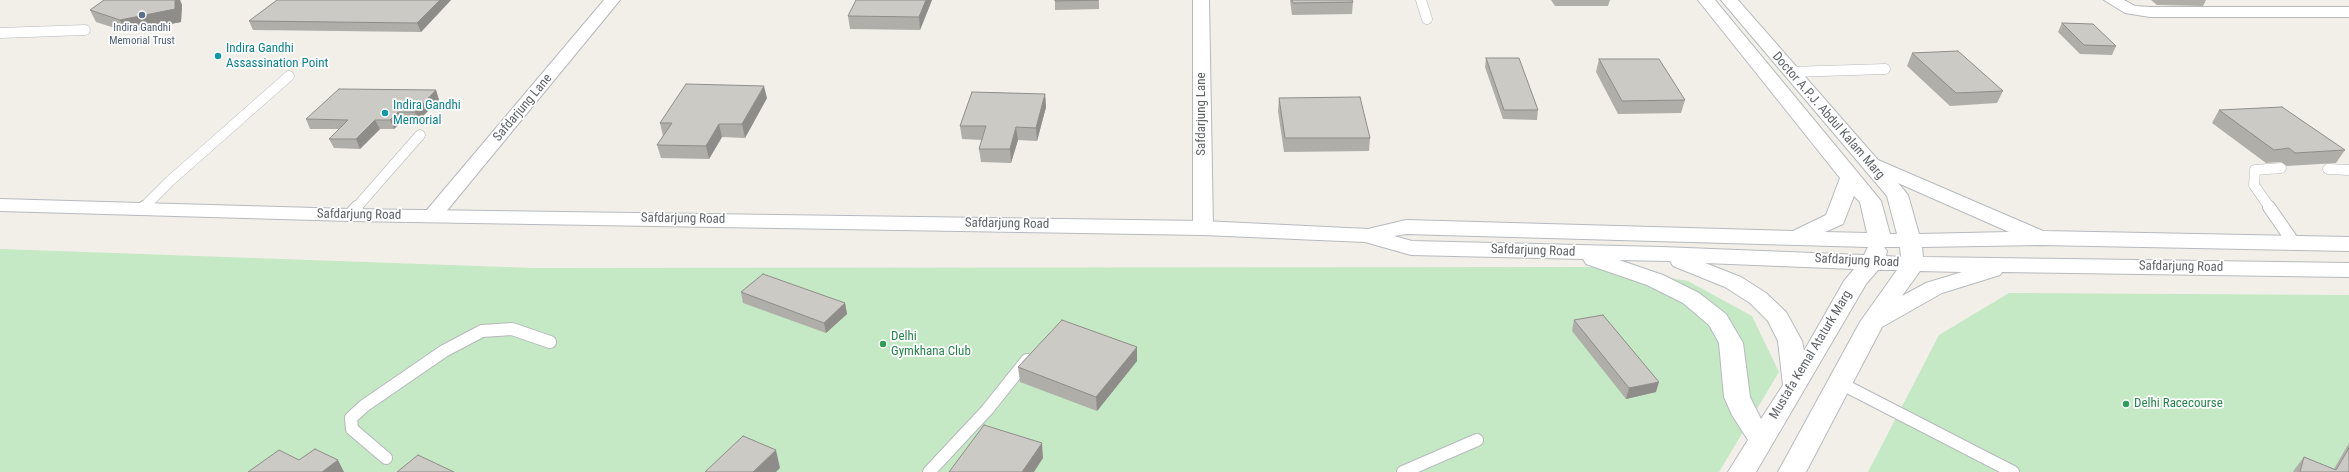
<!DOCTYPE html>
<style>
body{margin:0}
canvas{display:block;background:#f1efe8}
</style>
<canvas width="2349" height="472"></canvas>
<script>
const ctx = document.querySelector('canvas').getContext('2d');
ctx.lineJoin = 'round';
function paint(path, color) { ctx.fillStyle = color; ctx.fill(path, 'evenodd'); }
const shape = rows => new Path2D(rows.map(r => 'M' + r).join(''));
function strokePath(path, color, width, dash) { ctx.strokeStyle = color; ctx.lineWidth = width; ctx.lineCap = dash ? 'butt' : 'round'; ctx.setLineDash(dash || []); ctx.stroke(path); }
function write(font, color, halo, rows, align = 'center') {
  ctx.font = font + ' "Roboto Condensed",sans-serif'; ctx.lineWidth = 3.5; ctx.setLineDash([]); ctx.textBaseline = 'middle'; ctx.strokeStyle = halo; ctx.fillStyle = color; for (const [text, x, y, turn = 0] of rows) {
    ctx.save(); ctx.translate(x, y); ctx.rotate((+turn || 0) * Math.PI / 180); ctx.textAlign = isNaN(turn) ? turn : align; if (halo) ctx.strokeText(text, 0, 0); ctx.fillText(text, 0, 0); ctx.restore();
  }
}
const green = shape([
 [0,249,533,268,1604,267,1688,281,1752,316,1779,372,1719,472,0,472],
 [2009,293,2349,295,2349,472,1868,472,1939,335]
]);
const serviceFar1 = shape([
 [1421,0,1427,19],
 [0,33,85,30],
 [1790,72,1885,69],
 [2328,169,2349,170],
 [143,208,170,181,289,76],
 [356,208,420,135],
 [2270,208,2254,185,2255,170,2281,168]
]);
const service = shape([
 [2269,207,2294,243],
 [142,209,144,207],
 [350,215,357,207],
 [1840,383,2013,472],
 [386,458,352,429,351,418,364,406,444,351,482,331,512,329,550,342],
 [929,472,987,410,1027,360],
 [1403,472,1477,440]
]);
const minor = shape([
 [604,0,620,0,440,219,433,221,426,219,423,215,426,211,604,0],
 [1193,0,1209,0,1213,228,1210,232,1203,234,1196,232,1193,228,1193,0],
 [2104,0,2124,0,2135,6,2150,7,2349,7,2349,17,2150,17,2125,13,2104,0]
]);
const secondary = shape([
 [1698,0,1715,0,1858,173,1881,201,1890,234,1897,234,1887,196,1721,0,1738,0,1878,160,2043,231,2349,237,2349,251,2040,245,1922,247,1923,257,2349,263,2349,277,2002,272,2000,275,1942,293,1882,327,1806,472,1778,472,1860,322,1897,270,1878,270,1866,284,1756,472,1728,472,1748,440,1732,415,1724,397,1719,343,1709,325,1683,303,1647,285,1586,264,1583,259,1411,255,1365,242,1203,235,350,221,0,211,0,199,350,209,1203,221,1368,229,1406,220,1793,231,1826,215,1840,178,1698,0],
 [1898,183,2009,232,1919,234,1908,195,1898,183],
 [1854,196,1860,202,1867,233,1825,232,1843,224,1854,196],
 [1406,234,1868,247,1864,255,1661,247,1412,241,1394,236,1406,234],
 [1884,247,1900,247,1901,257,1886,256,1887,251,1884,247],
 [1619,260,1670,261,1673,266,1725,287,1750,303,1768,321,1778,341,1783,385,1761,419,1750,397,1743,343,1726,314,1699,293,1663,275,1619,260],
 [1705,263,1854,269,1844,281,1804,351,1802,341,1786,312,1766,293,1741,277,1705,263],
 [1920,271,1962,272,1926,283,1902,296,1920,271]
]);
const wall = shape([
 [104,0,180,0,182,5,181,22,127,32,96,22,90,10],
 [451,0,421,32,253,30,249,21],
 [932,0,920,30,850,29,848,16],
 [1055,0,1099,0,1099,9,1055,10],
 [1290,0,1352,0,1353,2,1352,14,1292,15],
 [1551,0,1610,0,1608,6,1555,6],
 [2151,0,2206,0,2203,6,2157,5],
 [2062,23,2116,46,2112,55,2080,54,2058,32],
 [1912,53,2003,91,1997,103,1950,106,1907,66],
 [1486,58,1538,110,1537,120,1503,119,1485,67],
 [1599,59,1685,100,1681,113,1618,114,1596,72],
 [436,90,439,100,418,121,402,121,394,129,380,129,360,149,334,148,329,139,339,129,310,129,306,119],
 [1045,94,1046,107,1037,141,1018,140,1011,163,981,162,979,149,982,140,962,139,960,126],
 [767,98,745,138,722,137,709,159,661,158,657,145,663,136,660,123],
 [1279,98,1370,138,1369,151,1284,152,1278,111],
 [2219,110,2345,150,2336,163,2287,166,2281,162,2266,163,2212,123],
 [741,292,845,303,847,314,826,333,743,303],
 [1574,320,1656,392,1626,399,1572,331],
 [1137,361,1097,411,1020,382,1018,367],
 [2349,443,2349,472,2293,472,2294,470,2304,457,2334,469]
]);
const shadedWall = shape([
 [175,0,180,0,182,5,181,22,127,32,120,20],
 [440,0,451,0,421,32,417,23],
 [926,0,932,0,920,30,919,17],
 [764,86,767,98,745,138,742,124],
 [436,90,439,100,418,121,415,112],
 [1045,94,1046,107,1037,141,1036,128],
 [398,112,402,121,394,129,390,120],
 [375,120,380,129,360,149,356,139],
 [719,124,722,137,709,159,706,146],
 [1016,127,1018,140,1011,163,1010,149],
 [845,303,847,314,826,333,824,323],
 [1137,347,1137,361,1097,411,1096,397],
 [1659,382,1656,392,1626,399,1629,388],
 [1042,443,1043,458,1034,472,1022,472],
 [776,450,780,468,776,472,753,472],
 [338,460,344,472,322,472]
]);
const building = shape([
 [104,0,175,0,175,9,120,20,90,10,104,0],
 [277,0,440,0,417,23,249,21,277,0],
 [856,0,926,0,919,17,848,16,856,0],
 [1055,0,1098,0,1055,1,1055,0],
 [1292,0,1352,0,1353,2,1293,3,1292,0],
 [2062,23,2093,24,2116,46,2084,45,2062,23],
 [1958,51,2003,91,1956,93,1912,53,1958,51],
 [1486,58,1519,58,1538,110,1504,110,1486,58],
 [1599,59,1659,59,1685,100,1622,101,1599,59],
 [686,84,764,86,742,124,719,124,706,146,657,145,672,123,660,123,686,84],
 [339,89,436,90,415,112,398,112,390,120,375,120,356,139,329,139,348,120,306,119,339,89],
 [972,92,1045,94,1036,128,1016,127,1010,149,979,149,986,126,960,126,972,92],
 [1360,97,1370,138,1285,138,1279,98,1360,97],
 [2282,107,2345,150,2295,153,2289,148,2274,150,2219,110,2282,107],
 [763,274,845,303,824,323,741,292,763,274],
 [1603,315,1659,382,1629,388,1574,320,1603,315],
 [1062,320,1137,347,1096,397,1018,367,1062,320],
 [984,425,1042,443,1022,472,949,472,984,425],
 [743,436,776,450,753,472,705,472,743,436],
 [2349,448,2349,472,2300,472,2304,457,2336,470,2349,448],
 [315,449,338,460,322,472,248,472,279,450,299,460,315,449],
 [418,455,454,472,397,472,418,455]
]);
const markers = [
 [142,15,4,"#5c6f8a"],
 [218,56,4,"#0f9aa8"],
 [385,113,4,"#0f9aa8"],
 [883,344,4,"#2e9e5b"],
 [2126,404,4,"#2e9e5b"]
];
const farServicenames = [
 ["Indira Gandhi",142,28],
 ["Memorial Trust",142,41]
];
const cultureNames = [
 ["Indira Gandhi",226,49],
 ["Assassination Point",226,64],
 ["Indira Gandhi",393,106],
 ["Memorial",393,121]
];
const streetNames = [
 ["Safdarjung Lane",523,108,-50],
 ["Safdarjung Lane",1202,114,-90],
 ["Doctor A.P.J. Abdul Kalam Marg",1828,116,49],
 ["Safdarjung Road",359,215,1],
 ["Safdarjung Road",683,219,1],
 ["Safdarjung Road",1007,224,1],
 ["Safdarjung Road",1533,251,2],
 ["Safdarjung Road",1857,261,3],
 ["Safdarjung Road",2181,267,1],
 ["Mustafa Kemal Ataturk Marg",1811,355,-59]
];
const leisureNames = [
 ["Delhi",891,337],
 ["Gymkhana Club",891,352],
 ["Delhi Racecourse",2134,404]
];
paint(green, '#c5e8c5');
strokePath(serviceFar1, '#b5b8bc', 11);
strokePath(service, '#b5b8bc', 14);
strokePath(minor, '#b5b8bc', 2);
strokePath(secondary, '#b6babf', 2);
strokePath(serviceFar1, '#fff', 10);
strokePath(service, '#fff', 12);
paint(minor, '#fff');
paint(secondary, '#fff');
paint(wall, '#afaea9');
paint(shadedWall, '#8f8d8a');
paint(building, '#cccac5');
strokePath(building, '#8f8d8a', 1);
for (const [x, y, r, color] of markers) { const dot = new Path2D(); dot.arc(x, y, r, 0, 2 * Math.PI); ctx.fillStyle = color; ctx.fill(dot); strokePath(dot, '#fff', 1.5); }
write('11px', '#4e5e75', '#fff', farServicenames);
write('13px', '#0d838f', '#fff', cultureNames, 'left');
write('13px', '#5f6368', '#fff', streetNames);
write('13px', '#27864d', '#fff', leisureNames, 'left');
</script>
